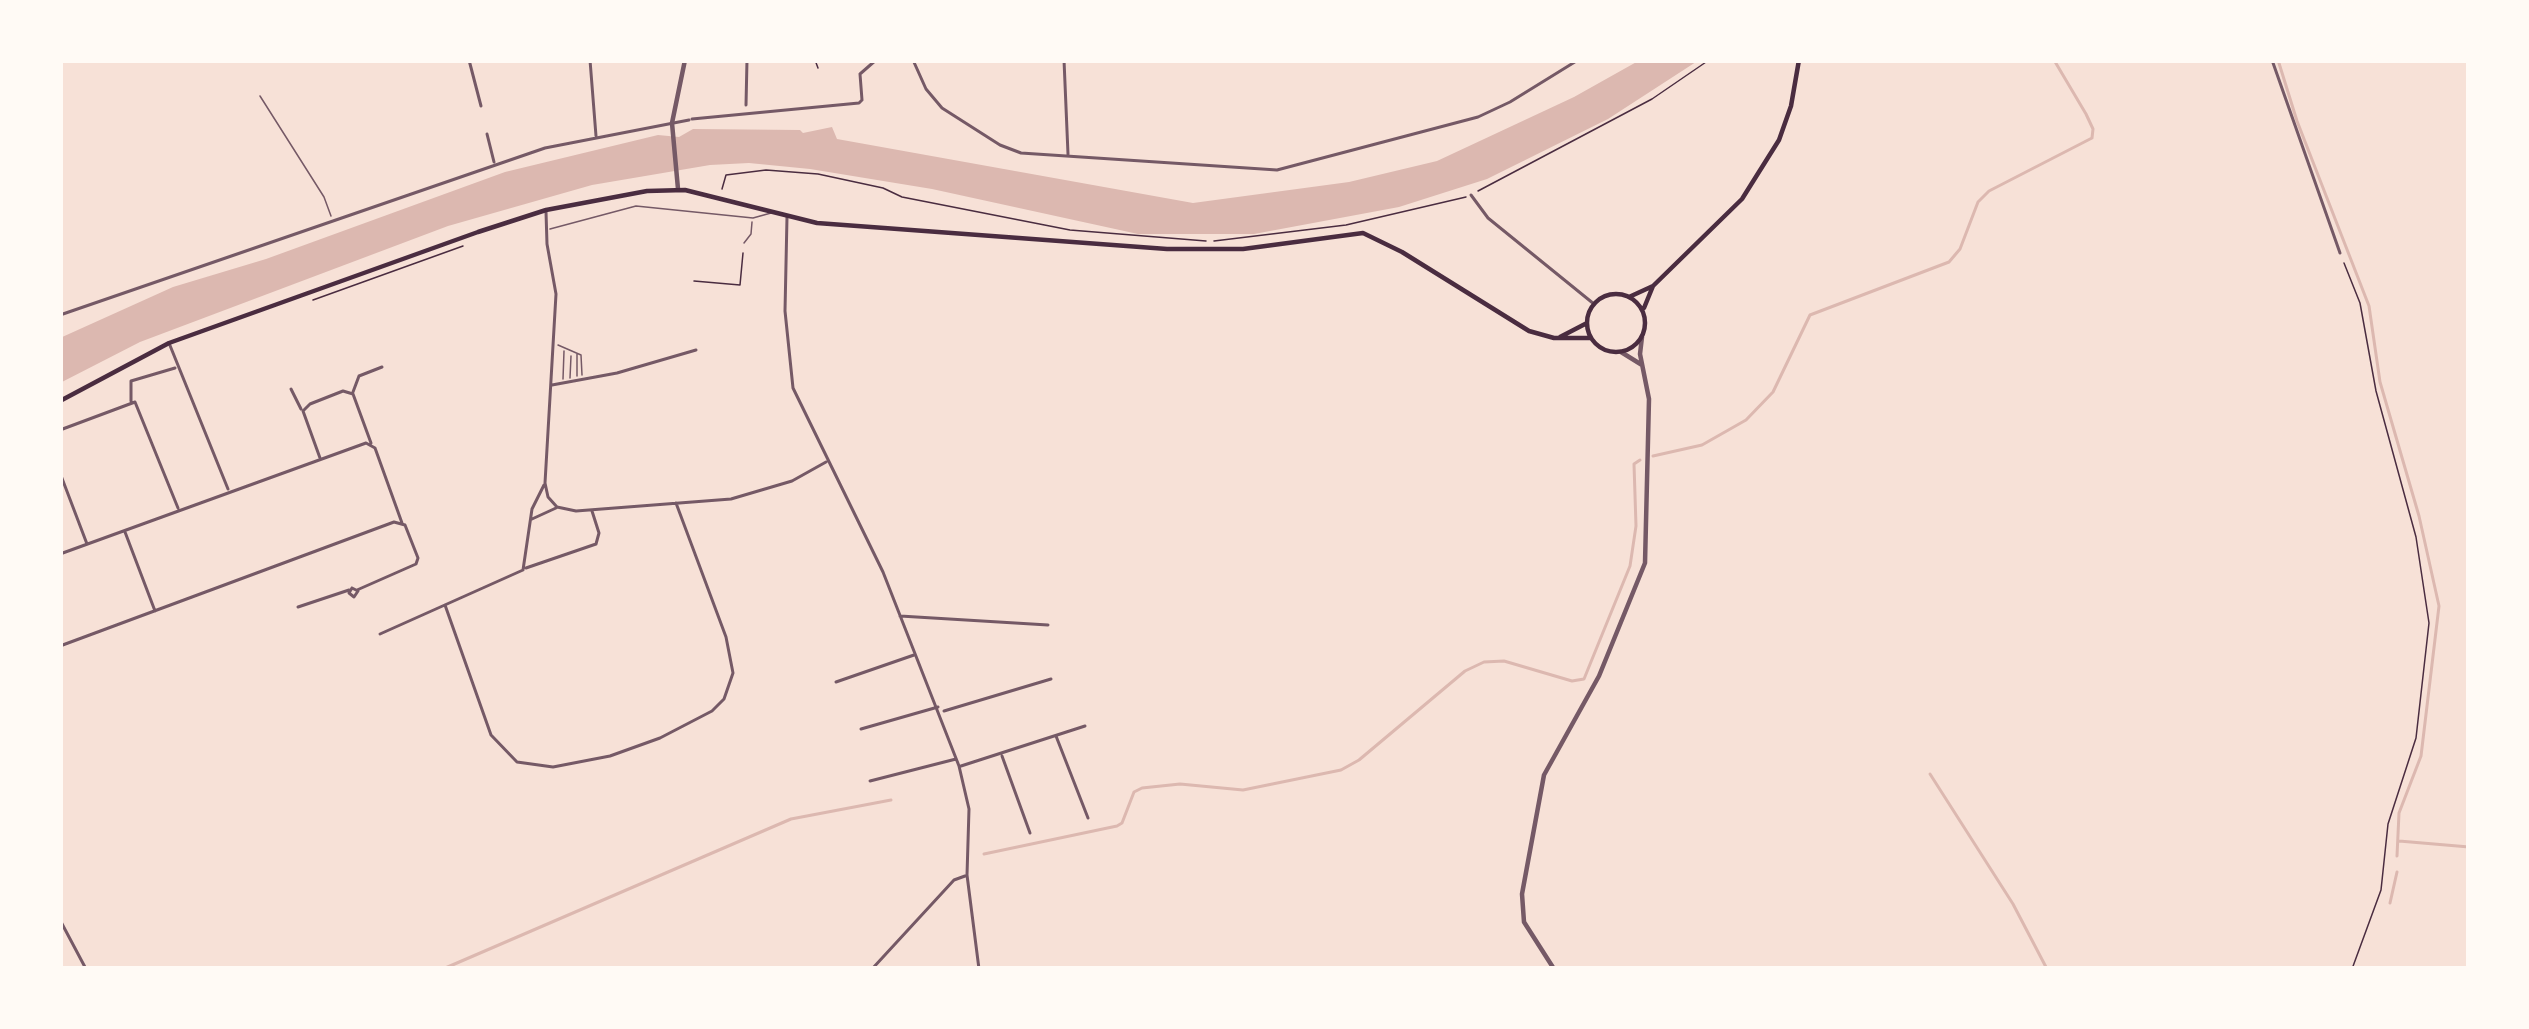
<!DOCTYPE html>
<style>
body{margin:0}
#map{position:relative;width:2529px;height:1029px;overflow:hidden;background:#f7e1d7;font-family:"Zilla Slab",serif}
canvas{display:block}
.frame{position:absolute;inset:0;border:63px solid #fffaf5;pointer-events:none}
</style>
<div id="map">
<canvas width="2529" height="1029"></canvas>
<div class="frame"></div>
</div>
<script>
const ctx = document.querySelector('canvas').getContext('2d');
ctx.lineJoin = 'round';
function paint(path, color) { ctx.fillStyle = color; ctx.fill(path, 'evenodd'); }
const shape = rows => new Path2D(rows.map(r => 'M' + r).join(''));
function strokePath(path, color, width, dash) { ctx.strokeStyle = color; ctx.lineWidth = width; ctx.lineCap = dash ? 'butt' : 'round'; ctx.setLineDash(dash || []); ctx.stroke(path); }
const water = shape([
 [1640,60,1699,60,1608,119,1487,179,1399,207,1254,234,1138,234,932,189,810,169,749,163,710,165,592,185,448,226,140,342,60,383,60,338,173,287,266,259,505,172,658,135,679,137,693,129,800,130,803,133,832,127,837,139,1193,203,1349,182,1437,161,1574,97]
]);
const stream = shape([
 [2278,60,2297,121,2369,306,2380,382,2419,516,2439,606,2421,756,2399,813,2397,856],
 [1653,456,1702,445,1746,420,1773,392,1810,315,1949,262,1960,249,1978,202,1989,191,2092,138,2093,129,2086,114,2054,60],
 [1930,774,2013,904,2047,969],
 [2399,841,2469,847],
 [984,854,1117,826,1122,823,1134,792,1142,788,1180,784,1243,790,1341,770,1359,760,1465,671,1484,662,1504,661,1572,681,1584,679,1630,566,1636,526,1634,464,1640,460],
 [2390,903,2397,872],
 [443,969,791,819,891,800]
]);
const path = shape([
 [815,60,818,68],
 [722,189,726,175,766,170,818,174,883,188,902,197,1070,230,1206,241],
 [1478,191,1652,99,1709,60],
 [1214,241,1346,225,1466,197],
 [2344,263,2360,303,2376,391,2416,537,2429,623,2416,738,2388,824,2381,890,2352,969],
 [694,281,740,285,743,253],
 [313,300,463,246]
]);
const service = shape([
 [260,96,324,197,331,216],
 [550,229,636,206,753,218,771,213],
 [744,243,751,234,752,222],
 [558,345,581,355,582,375],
 [577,376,577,354],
 [570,378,571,356],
 [563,379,564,351]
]);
const pedestrian = shape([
 [692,119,859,103,862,100,860,74,876,60]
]);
const minor = shape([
 [469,60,481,106],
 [590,60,596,136],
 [913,60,926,89,942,108,1000,145,1021,153,1277,170,1478,117,1510,102,1578,60],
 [1064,60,1068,154],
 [1152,60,1156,60],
 [2272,60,2340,253],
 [746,105,747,60],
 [487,134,494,162],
 [1471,195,1488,218,1594,304],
 [546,212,547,244,556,294,545,483,548,497,557,507,576,511,731,499,792,481,826,462],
 [787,217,785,311,793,388,883,572,959,766,969,809,967,875,979,969],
 [60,315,545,148,689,120],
 [169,343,228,489],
 [552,385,617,373,696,350],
 [291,389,301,409],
 [353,392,359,376,382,367],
 [131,401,131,381,175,368],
 [60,430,135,402,178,508],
 [320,458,303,411,310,404,343,391,353,394,371,443],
 [60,473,87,544],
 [532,519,556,508],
 [125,532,155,611],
 [60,554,366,443,375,448,402,523],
 [526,568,596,544,599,533,592,511],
 [352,588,358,591,354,597,349,593,352,588],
 [445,605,491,735,517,762,553,767,610,756,660,738,712,711,724,699,733,673,726,637,676,503],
 [298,607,349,590],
 [900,616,1048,625],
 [380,634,523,570,532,509,544,485],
 [60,646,394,522,405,525,418,558,416,564,357,590],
 [836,682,914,655],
 [944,711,1051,679],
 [861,729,938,707],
 [1056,736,1088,818],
 [1002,756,1030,833],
 [961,766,1085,726],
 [870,781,956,759],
 [60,920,86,969],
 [872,969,954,880,965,876]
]);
const tertiary = shape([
 [678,189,672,123,685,60],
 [1621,352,1642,365],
 [1554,969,1524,922,1522,894,1544,775,1599,676,1645,563,1649,399,1640,354,1642,337]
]);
const secondary = shape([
 '1587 323a29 29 0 1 1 58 0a29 29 0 1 1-58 0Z',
 [1629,297,1653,286,1742,199,1779,140,1791,106,1799,60],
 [1644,308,1653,286],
 [1560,337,1587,323],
 [60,401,169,343,478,232,546,210,647,191,685,190,817,223,1167,249,1243,249,1363,233,1402,252,1529,331,1554,338,1591,338]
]);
paint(water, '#dcb8b0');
strokePath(stream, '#dcb8b0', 3);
strokePath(path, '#4a2c40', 1.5);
strokePath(service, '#755966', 1.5);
strokePath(pedestrian, '#755966', 3);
strokePath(minor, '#755966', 3);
strokePath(tertiary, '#755966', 4.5);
strokePath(secondary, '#4a2c40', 4.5);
</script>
